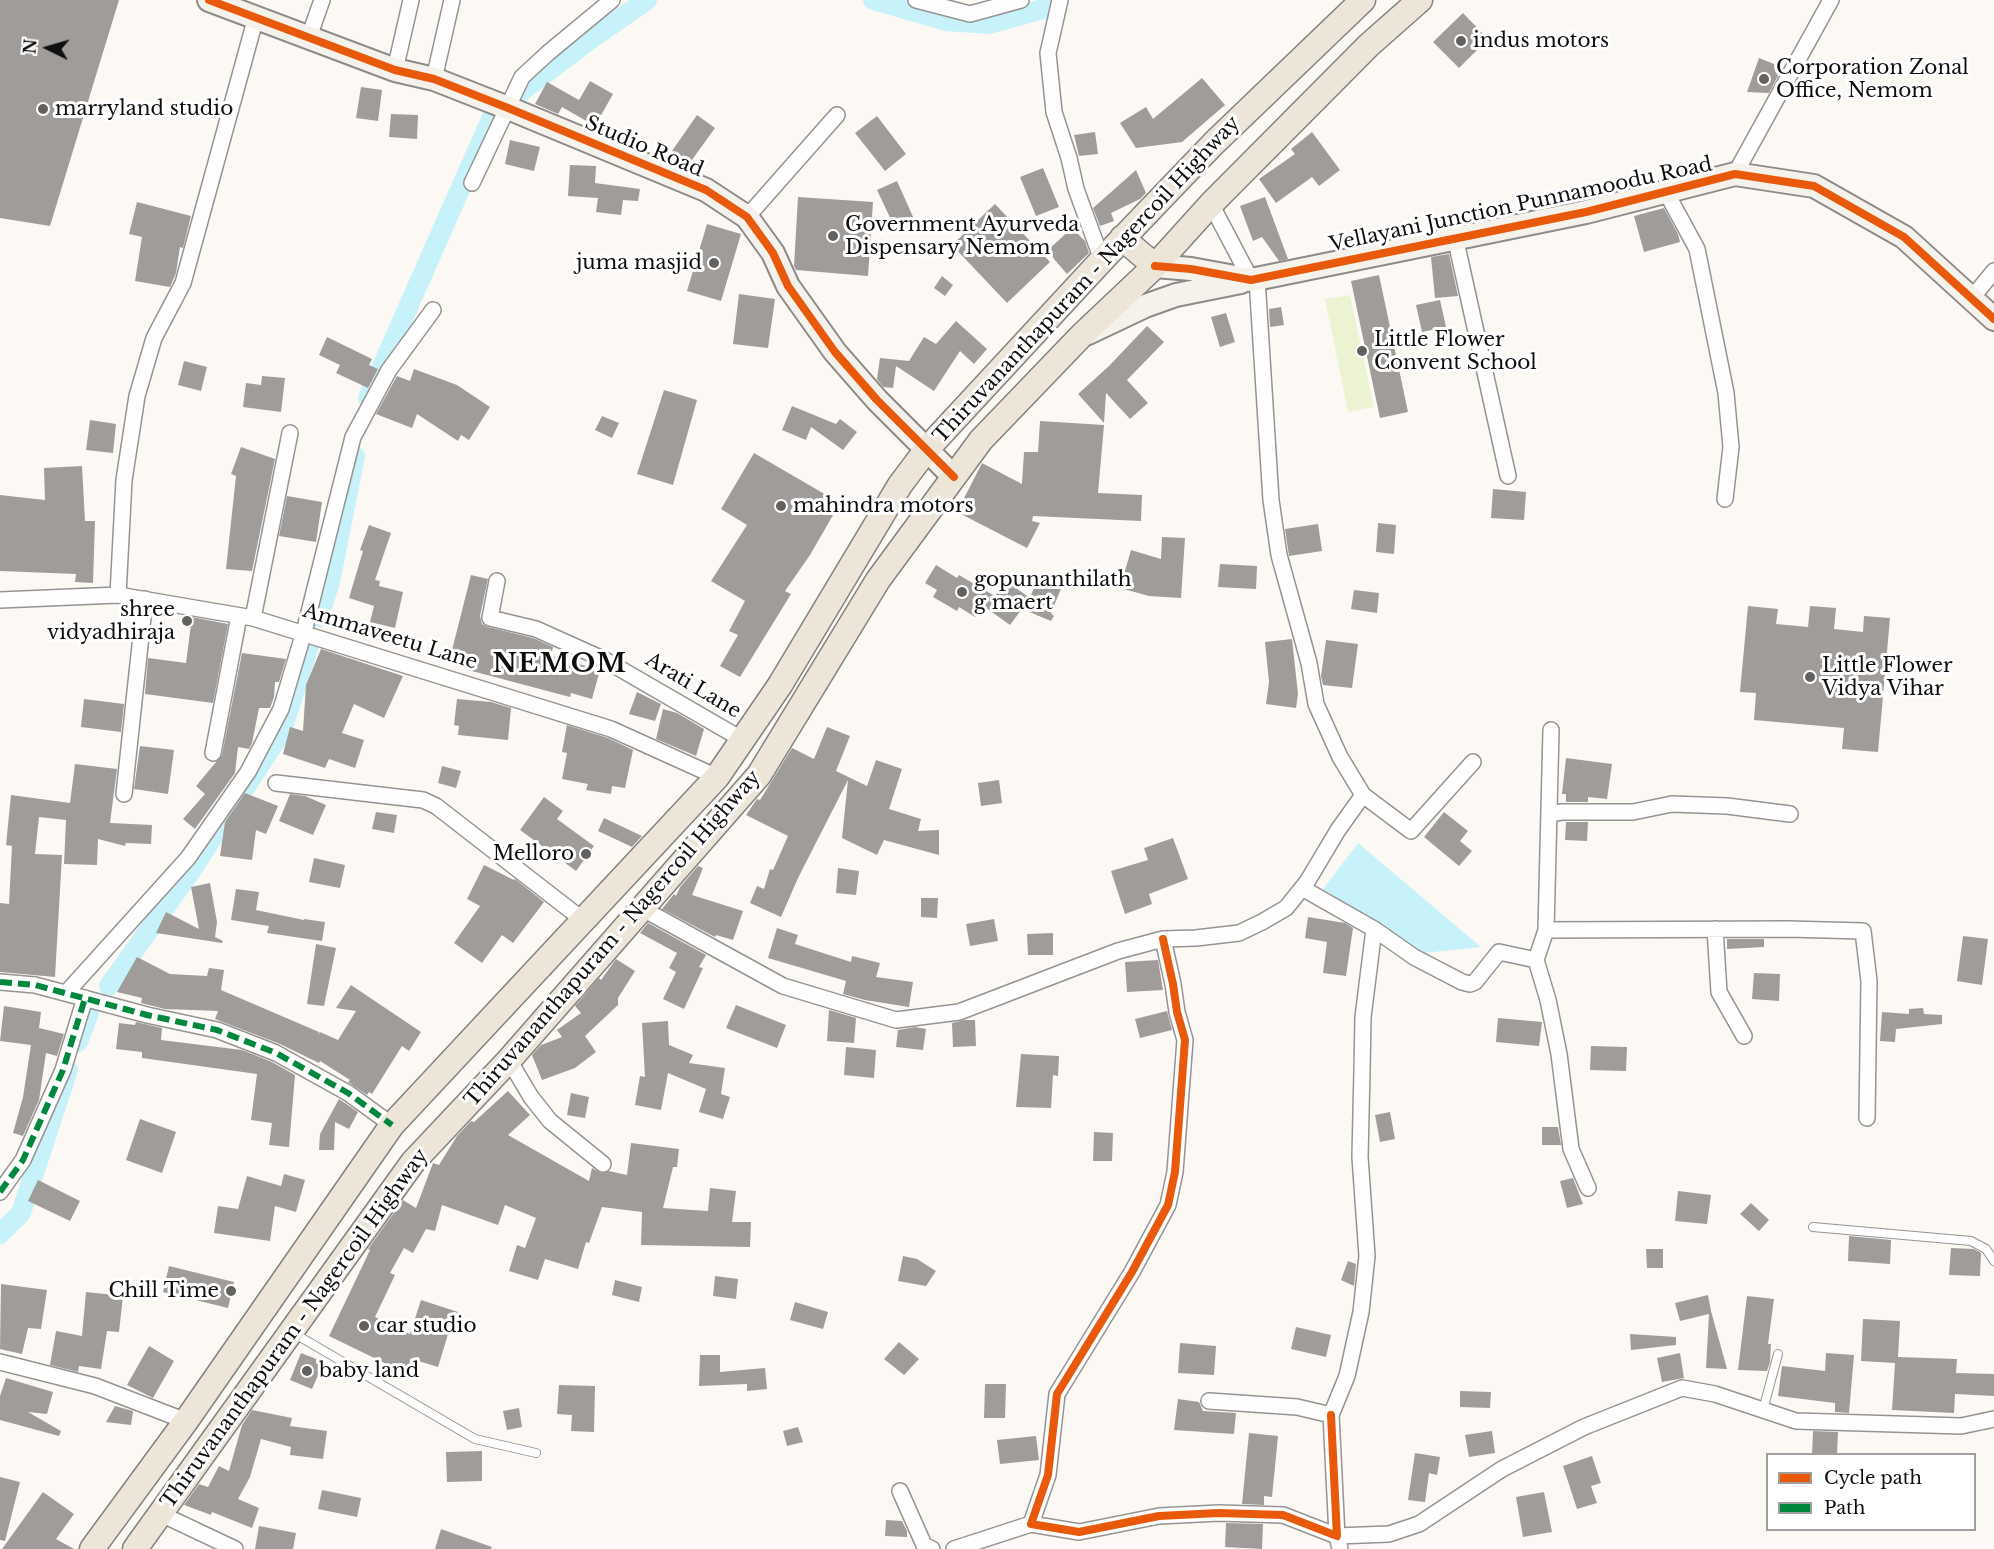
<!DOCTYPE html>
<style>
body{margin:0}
#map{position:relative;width:1994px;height:1549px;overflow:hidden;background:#fcf9f5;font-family:"Libre Baskerville",serif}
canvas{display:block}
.legend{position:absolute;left:1766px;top:1453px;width:210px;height:78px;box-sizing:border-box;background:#fff;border:2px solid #9f9f9f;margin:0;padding:8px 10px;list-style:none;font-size:18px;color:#0f0f0f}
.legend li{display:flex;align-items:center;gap:12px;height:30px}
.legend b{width:30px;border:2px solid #9f9f9f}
.north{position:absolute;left:18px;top:18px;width:60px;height:60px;-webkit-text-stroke:4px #fff;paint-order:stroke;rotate:275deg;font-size:16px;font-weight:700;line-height:24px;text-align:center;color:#0f0f0f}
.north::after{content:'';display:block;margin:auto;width:21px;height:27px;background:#0f0f0f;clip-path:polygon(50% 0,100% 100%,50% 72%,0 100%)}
</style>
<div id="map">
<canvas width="1994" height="1549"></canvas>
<ul class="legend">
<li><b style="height:8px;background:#e8590c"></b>Cycle path</li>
<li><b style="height:8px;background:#00873e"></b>Path</li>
</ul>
<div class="north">N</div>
</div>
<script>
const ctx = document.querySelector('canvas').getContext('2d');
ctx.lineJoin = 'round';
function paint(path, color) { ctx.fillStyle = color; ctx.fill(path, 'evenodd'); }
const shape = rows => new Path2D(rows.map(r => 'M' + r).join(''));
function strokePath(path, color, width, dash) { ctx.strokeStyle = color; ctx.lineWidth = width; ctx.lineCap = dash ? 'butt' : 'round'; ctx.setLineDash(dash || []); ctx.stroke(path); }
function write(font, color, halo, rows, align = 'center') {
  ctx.font = font + ' "Libre Baskerville",serif'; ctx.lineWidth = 6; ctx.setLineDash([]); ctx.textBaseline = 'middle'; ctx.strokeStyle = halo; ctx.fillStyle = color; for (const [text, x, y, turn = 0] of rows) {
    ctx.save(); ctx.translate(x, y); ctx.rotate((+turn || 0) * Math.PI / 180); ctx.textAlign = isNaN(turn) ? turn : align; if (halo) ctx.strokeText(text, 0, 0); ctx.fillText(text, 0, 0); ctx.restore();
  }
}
const green = shape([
 [1350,295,1374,407,1348,412,1325,299]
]);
const water = shape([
 [1358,843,1481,947,1424,953,1323,889]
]);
const canal = shape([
 [873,0,946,21,989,24,1053,6],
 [517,98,522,91,591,39,647,0],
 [368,398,492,117],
 [319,617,330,582,355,456],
 [109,986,189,874,282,731,309,646],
 [78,1042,89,1013],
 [0,1234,21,1213,68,1070]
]);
const building = shape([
 [0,0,119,0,50,226,0,218],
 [1463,13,1488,39,1459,68,1433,42],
 [1759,58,1779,66,1778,76,1769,93,1747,92],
 [1202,78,1225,105,1182,142,1136,148,1120,123,1146,107,1153,119],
 [590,81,613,94,595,126,562,107,558,114,535,104,547,82,579,100],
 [361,87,382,90,378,121,356,118],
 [391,114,418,115,417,139,389,137],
 [697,115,715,128,689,164,672,151],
 [877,116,906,154,885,171,855,133],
 [1095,132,1098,154,1079,156,1074,135],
 [1312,132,1340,170,1319,186,1312,177,1276,203,1259,179,1295,154,1291,149],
 [510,140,540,147,534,171,505,164],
 [570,165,596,166,595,183,640,189,638,201,623,200,621,215,596,212,598,198,568,196],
 [1043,168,1059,207,1036,216,1020,177],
 [1136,170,1146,193,1140,199,1111,213,1114,221,1100,226,1093,208],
 [897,181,914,219,895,228,877,190],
 [798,197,873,202,868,276,796,270,794,266],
 [1265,197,1288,259,1279,261,1262,237,1253,241,1240,206],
 [137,202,191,216,183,248,180,247,176,273,170,287,135,281,142,237,129,234],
 [995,204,1050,262,1007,303,952,245],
 [1664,208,1678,234,1680,242,1644,252,1634,216],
 [707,224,741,234,721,301,687,291],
 [1072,228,1085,241,1089,253,1067,274,1054,259,1049,249],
 [1449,254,1458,296,1435,298,1431,257],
 [1379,275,1408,412,1380,418,1351,281],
 [942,276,953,285,945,296,934,288],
 [739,294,775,299,768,348,733,344],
 [1440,300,1446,327,1422,332,1416,305],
 [1281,307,1284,325,1270,327,1269,309],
 [1226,313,1235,342,1220,347,1211,317],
 [956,321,987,349,974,364,960,351,934,391,896,366,893,388,883,387,877,379,880,358,909,361,924,337,936,344],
 [1147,326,1164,342,1127,380,1148,403,1130,419,1106,393,1104,423,1078,394,1109,366],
 [327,337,372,359,369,365,378,369,368,388,336,373,340,365,319,355],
 [184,361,207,367,201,391,178,385],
 [414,369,457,385,490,407,469,440,461,435,458,441,417,414,412,428,376,414,397,376,410,381],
 [262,376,285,378,281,412,243,407,246,383,261,385],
 [664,390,697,400,673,485,637,474],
 [792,406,836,424,840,419,857,432,843,450,811,427,806,440,782,430],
 [602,416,619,423,612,438,595,430],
 [90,420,116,424,113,453,86,450],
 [1040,421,1104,425,1098,493,1142,495,1141,521,1033,516,1032,521,1040,523,1027,548,957,512,982,463,1022,484,1024,452,1038,452],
 [241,447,275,459,252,571,226,569,236,476,231,474],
 [754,453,840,503,810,555,785,591,791,594,740,677,720,666,738,635,729,631,745,601,711,581,747,525,721,509],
 [82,466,85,521,95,521,93,583,75,582,76,574,0,571,0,495,45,500,44,468],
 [1493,489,1526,492,1524,520,1491,518],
 [287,496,322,502,316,542,279,536],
 [1378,523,1396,525,1394,554,1376,552],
 [1318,524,1322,551,1289,556,1285,529],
 [369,525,391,533,375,580,380,581,379,586,403,592,395,628,370,622,374,606,349,598,363,551,360,550],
 [1162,537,1185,538,1181,598,1149,596,1120,588,1131,550,1161,559],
 [1220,564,1257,566,1256,589,1218,587],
 [936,565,957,578,959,575,995,596,1006,581,1030,598,1039,575,1063,584,1051,613,1054,616,1051,621,1022,609,1010,625,982,605,975,617,959,607,957,611,933,597,937,590,925,583],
 [471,575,488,579,480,616,482,624,488,627,533,638,553,647,551,656,600,670,592,699,571,693,570,697,472,671,476,656,452,650],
 [1354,590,1379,593,1377,613,1351,609],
 [1748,606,1778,609,1776,624,1808,627,1810,606,1836,608,1834,629,1863,632,1864,616,1890,618,1878,752,1842,749,1844,728,1754,720,1756,693,1740,692],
 [192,617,228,624,213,703,145,694,148,658,186,663],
 [1292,639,1298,694,1296,708,1266,704,1269,682,1265,642],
 [1326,640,1358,644,1352,688,1323,685,1321,676],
 [321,649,403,676,384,718,354,704,342,733,364,740,355,768,329,759,325,768,283,754,290,727,303,731,306,685],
 [242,653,286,659,279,682,275,682,274,697,270,708,259,708,252,743,249,749,238,747,235,773,195,829,183,819,205,794,196,786,222,755],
 [637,692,661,704,655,721,629,714],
 [84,699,124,704,121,732,81,727],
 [457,699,491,702,511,708,508,740,458,735,459,726,454,725],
 [663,709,677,713,704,729,696,756,656,739],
 [567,725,608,738,633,750,625,788,612,786,611,794,586,790,588,784,562,779,567,753,562,752],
 [827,727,850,736,836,771,867,786,876,760,902,769,889,809,921,819,918,831,939,830,939,855,884,840,877,855,842,838,848,780,798,878,781,917,750,903,757,886,764,889,770,869,773,870,788,836,746,815,757,799,760,800,792,748,814,759],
 [140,746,174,750,168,794,134,789],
 [1566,758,1612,764,1607,799,1588,797,1588,802,1566,802,1566,794,1562,794],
 [75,764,117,769,110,823,152,825,151,844,126,843,125,846,98,839,97,865,64,864,66,820,39,817,35,854,62,855,55,977,0,972,0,903,9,904,12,846,6,845,11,795,70,803],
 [442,766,461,771,456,788,438,783],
 [999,780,1002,803,981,806,978,783],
 [245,793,278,806,266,834,256,830,252,860,220,856,225,822],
 [290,794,305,796,326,805,313,835,279,821],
 [544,797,563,811,557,819,594,846,576,871,520,830],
 [376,812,397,815,394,833,372,829],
 [1444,812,1468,831,1460,841,1472,851,1459,866,1424,837],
 [604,818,642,836,632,847,598,831],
 [1566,822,1588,822,1587,841,1565,840],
 [1173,838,1188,879,1149,894,1152,904,1125,914,1111,871,1148,860,1144,848],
 [314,858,345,865,340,888,309,882],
 [484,865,514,880,515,879,544,902,513,943,502,935,482,963,454,943,480,906,467,899],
 [698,866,703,868,692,895,743,911,733,940,716,935,715,937,662,909,674,894,676,896,680,887],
 [838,868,859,871,856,895,836,893],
 [210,883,217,922,215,937,223,941,222,943,156,933,166,912,199,929,191,887],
 [236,889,259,892,256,910,304,920,304,919,325,922,322,941,267,933,269,926,231,920],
 [921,898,938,898,937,918,921,917],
 [1308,917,1345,923,1353,928,1346,976,1323,973,1327,942,1305,938],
 [994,919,998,941,970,946,966,924],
 [648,923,706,955,699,967,703,968,684,1009,663,999,676,972,669,968,677,953,640,933],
 [777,928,798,935,795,944,851,962,852,956,880,963,876,977,913,982,909,1007,865,1000,843,994,846,981,768,958],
 [1053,933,1053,955,1028,955,1027,934],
 [1963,936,1988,939,1982,985,1957,981],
 [1727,939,1764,939,1764,947,1727,949],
 [316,944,336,948,324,1006,307,1004],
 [137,957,170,974,207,976,209,968,224,970,221,990,319,1032,318,1035,320,1032,338,1040,356,1011,336,1008,351,985,421,1032,409,1051,402,1046,372,1094,369,1092,367,1095,348,1082,350,1080,320,1061,319,1063,280,1044,215,1019,218,1011,165,1009,141,1003,142,998,117,992],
 [616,959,635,971,618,998,618,1005,585,1036,596,1052,575,1068,542,1080,532,1055,541,1045,562,1037,557,1030,581,1013,575,1006,599,978,601,980],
 [1158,960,1163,990,1127,992,1125,962],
 [1754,973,1780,974,1779,1001,1752,999],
 [736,1005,786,1025,777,1048,726,1028],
 [4,1006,41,1012,39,1028,64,1034,57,1056,46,1053,39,1100,23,1136,13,1133,23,1097,31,1045,0,1041],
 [1923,1008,1924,1014,1942,1015,1942,1024,1896,1029,1895,1042,1880,1041,1882,1012,1909,1014,1909,1009],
 [829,1010,856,1018,854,1043,827,1041],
 [1167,1011,1172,1030,1140,1038,1135,1019],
 [1498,1018,1542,1022,1539,1046,1496,1042],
 [964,1020,975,1020,976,1046,953,1047,952,1023],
 [668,1021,669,1045,693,1055,689,1063,725,1068,721,1094,730,1097,723,1119,699,1112,706,1089,668,1073,661,1110,635,1105,640,1076,645,1077,642,1023],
 [136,1022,162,1028,161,1040,242,1050,272,1062,295,1075,289,1147,269,1145,272,1123,251,1120,257,1074,142,1058,142,1052,116,1049,119,1023,135,1025],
 [915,1027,926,1029,923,1050,896,1047,898,1030],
 [1591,1046,1627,1047,1626,1071,1590,1070],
 [846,1047,876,1050,874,1078,844,1075],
 [1021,1054,1059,1056,1058,1076,1053,1075,1051,1108,1016,1107],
 [508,1091,530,1115,508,1135,589,1181,592,1168,601,1173,609,1171,627,1175,631,1143,679,1149,677,1167,673,1167,663,1208,708,1211,710,1188,736,1191,732,1222,751,1222,750,1247,641,1245,642,1212,602,1207,589,1243,586,1242,578,1269,545,1259,538,1280,509,1271,517,1245,525,1248,536,1218,505,1205,498,1225,442,1205,435,1231,426,1229,413,1253,404,1248,390,1273,395,1275,375,1317,410,1334,421,1300,458,1312,452,1332,449,1331,438,1367,412,1359,405,1373,329,1336,370,1250,368,1249,403,1200,416,1208,433,1163,439,1165,457,1136,471,1121,474,1122],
 [571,1093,589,1097,585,1118,567,1115],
 [339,1099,358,1112,349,1129,335,1122,334,1150,319,1150,320,1134],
 [1390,1112,1395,1139,1380,1142,1375,1115],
 [140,1119,176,1132,162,1173,126,1160],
 [1542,1127,1558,1127,1561,1145,1542,1145],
 [1094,1132,1113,1133,1112,1161,1093,1161],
 [284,1174,305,1180,296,1212,275,1206,270,1241,214,1233,218,1206,238,1209,247,1176,281,1186],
 [1573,1178,1583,1204,1567,1208,1560,1181],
 [38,1180,80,1201,70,1221,28,1201],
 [1678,1191,1711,1195,1707,1224,1675,1221],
 [1751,1203,1769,1220,1759,1231,1740,1214],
 [1849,1236,1891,1240,1890,1264,1848,1261],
 [1951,1248,1974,1249,1981,1253,1980,1276,1949,1275],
 [1646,1249,1663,1249,1663,1268,1647,1268],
 [903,1256,917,1259,936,1271,926,1286,898,1281],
 [1348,1261,1356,1264,1354,1286,1341,1280],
 [169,1266,234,1282,228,1308,163,1292],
 [715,1276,738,1279,736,1299,713,1296],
 [615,1280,642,1287,639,1302,612,1295],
 [1,1284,47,1290,41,1329,28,1328,22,1354,0,1349],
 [86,1292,123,1296,119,1332,107,1331,101,1369,79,1366,78,1372,50,1365,56,1331,82,1336],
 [1708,1295,1711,1311,1727,1369,1706,1368,1709,1314,1680,1321,1675,1303],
 [1747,1296,1774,1299,1768,1344,1771,1344,1770,1362,1767,1371,1738,1370],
 [795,1302,828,1312,823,1329,790,1320],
 [1863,1319,1900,1321,1898,1357,1957,1359,1956,1373,1994,1374,1994,1396,1955,1394,1954,1413,1892,1410,1895,1363,1861,1361],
 [1296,1327,1331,1335,1326,1357,1291,1349],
 [1630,1334,1676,1337,1676,1345,1631,1350],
 [899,1342,919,1359,904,1375,884,1359],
 [1180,1343,1216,1346,1214,1375,1178,1373],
 [149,1346,174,1361,153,1398,127,1385],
 [301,1353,324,1362,312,1389,290,1380],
 [1680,1353,1684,1378,1662,1382,1657,1358],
 [1826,1353,1854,1355,1849,1413,1835,1412,1835,1403,1778,1396,1782,1366,1825,1371],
 [700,1355,720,1355,720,1372,765,1368,767,1389,747,1391,747,1384,699,1386],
 [6,1378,53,1392,47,1414,28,1412,61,1431,59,1436,0,1420,0,1396],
 [985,1384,1006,1384,1005,1418,984,1418],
 [559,1385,595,1386,594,1432,571,1431,572,1415,557,1414],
 [1460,1391,1491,1392,1490,1408,1460,1407],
 [1178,1399,1199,1402,1203,1411,1236,1413,1234,1434,1174,1430],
 [115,1406,133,1411,131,1425,106,1422],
 [519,1408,522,1427,507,1430,503,1411],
 [252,1410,292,1418,290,1426,327,1431,323,1459,290,1455,291,1447,261,1439,250,1477,238,1499,259,1508,252,1528,212,1512,211,1515,184,1505,199,1484,208,1487,219,1466,229,1471,242,1425],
 [798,1427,803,1442,787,1446,783,1431],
 [1492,1431,1495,1453,1469,1457,1465,1435],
 [1813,1431,1838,1432,1837,1455,1812,1455],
 [1249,1433,1278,1436,1272,1497,1264,1496,1264,1505,1242,1504],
 [1036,1436,1039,1460,1000,1464,997,1440],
 [482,1451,482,1481,447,1482,446,1452],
 [1415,1453,1440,1457,1437,1475,1429,1473,1425,1502,1408,1500],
 [1592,1456,1601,1483,1591,1486,1597,1503,1577,1509,1563,1466],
 [0,1477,20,1482,5,1541,0,1540],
 [322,1490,361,1498,357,1517,318,1509],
 [43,1492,74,1514,56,1539,74,1549,2,1549],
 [1544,1492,1552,1532,1523,1537,1516,1497],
 [886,1520,902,1521,907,1531,907,1537,885,1536],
 [1226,1523,1263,1524,1262,1549,1225,1547],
 [259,1526,296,1533,293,1549,255,1549],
 [441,1529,492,1547,491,1549,435,1549]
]);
const lane = shape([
 [1813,1227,1971,1241,1986,1249,1994,1261],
 [295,1334,475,1439,536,1453],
 [1763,1410,1778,1354]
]);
const street = shape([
 [916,0,970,14,1021,0],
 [1060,0,1048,53,1054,112,1069,158,1076,189,1102,260],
 [309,37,322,0],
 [395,70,411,0],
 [434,79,452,0],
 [1735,174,1831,0],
 [472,183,522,77,548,53,612,0],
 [1666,192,1697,249,1726,393,1731,447,1725,499],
 [1211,204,1251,280],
 [747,217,837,115],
 [1455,237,1508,476],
 [1257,279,1271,500,1279,555,1309,663,1316,704,1340,757,1363,795,1411,831,1473,762],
 [1971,299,1994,271],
 [497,581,490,618,536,629,605,660,743,740],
 [118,595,124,480,137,396,154,338,183,283,256,17],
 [0,600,118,595,253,618,611,729,717,777],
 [253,618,290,433],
 [213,753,239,616],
 [276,783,423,800,436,806,583,920],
 [124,794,145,599],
 [1549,814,1562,812,1633,812,1672,804,1727,806,1790,814],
 [1302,888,1374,929,1414,957,1462,982,1470,984,1475,982,1499,952,1536,960,1546,930,1551,730],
 [643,909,783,986,896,1020,959,1012,1118,951,1163,939,1196,938,1239,933,1262,922,1286,908,1307,882,1338,830,1363,795],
 [1715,929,1719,992,1744,1036],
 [1546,930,1788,929,1863,931,1869,981,1867,1118],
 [1163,939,1173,984,1177,1012,1185,1040,1175,1172,1168,1205,1132,1272,1057,1394,1048,1475,1031,1524,1079,1532,1159,1516,1219,1513,1283,1515,1337,1536,1331,1415],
 [1536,960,1548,1000,1559,1054,1571,1149,1588,1188],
 [0,982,35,985,147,1015,217,1030,276,1053,348,1093,392,1125],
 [67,992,188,858,248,772,281,709,304,632,353,437,389,370,433,310],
 [509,1060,531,1097,550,1121,603,1164],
 [0,1192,23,1160,63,1070,85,998],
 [0,1362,95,1386,186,1421],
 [1209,1401,1297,1407,1331,1415,1347,1376,1361,1312,1367,1256,1360,1157,1362,1070,1363,1017,1374,929],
 [900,1491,924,1545,932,1549],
 [161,1514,235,1549],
 [954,1549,1031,1524],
 [1340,1549,1337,1536,1389,1534,1419,1524,1502,1469,1584,1427,1682,1388,1715,1394,1796,1421,1961,1426,1994,1419]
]);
const secondary = shape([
 [209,0,395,70,434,79,508,108,706,190,747,217,773,253,788,286,835,352,877,400,954,477],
 [1155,266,1191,269,1251,280,1586,212,1735,174,1814,186,1904,237,1994,319],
 [1088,333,1145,306,1176,295,1241,282]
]);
const primary = shape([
 [1122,238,1155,266],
 [92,1549,186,1421,392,1125,717,777,780,685,900,485,927,449,1102,260,1214,143,1363,0],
 [135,1549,413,1162,509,1060,759,775,878,580,981,440,1081,336,1155,266,1211,204,1369,45,1420,0]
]);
const quiet = shape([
 [0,982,35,985,147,1015,217,1030,276,1053,348,1093,392,1125],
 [0,1192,23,1160,63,1070,85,998]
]);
const cycleway = shape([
 [209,0,395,70,434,79,508,108,706,190,747,217,773,253,788,286,835,352,877,400,954,477],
 [1155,266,1191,269,1251,280,1586,212,1735,174,1814,186,1904,237,1994,319],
 [1163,939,1173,984,1177,1012,1185,1040,1175,1172,1168,1205,1132,1272,1057,1394,1048,1475,1031,1524,1079,1532,1159,1516,1219,1513,1283,1515,1337,1536,1331,1415]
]);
const markers = [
 [1461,41,6,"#626160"],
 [1764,79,6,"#626160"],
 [43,109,6,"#626160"],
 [833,236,6,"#626160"],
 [714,263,6,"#626160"],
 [1362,351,6,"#626160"],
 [781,506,6,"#626160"],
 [962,592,6,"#626160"],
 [187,621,6,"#626160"],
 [1810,677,6,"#626160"],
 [586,854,6,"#626160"],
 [231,1291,6,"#626160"],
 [364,1326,6,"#626160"],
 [307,1371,6,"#626160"]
];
const poiNames = [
 ["indus motors",1473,41],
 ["Corporation Zonal",1776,68],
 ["Office, Nemom",1776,91],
 ["marryland studio",55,109],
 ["Government Ayurveda",845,225],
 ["Dispensary Nemom",845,248],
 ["juma masjid",702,263,"right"],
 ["Little Flower",1374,340],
 ["Convent School",1374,363],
 ["mahindra motors",793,506],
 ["gopunanthilath",974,580],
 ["g maert",974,603],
 ["shree",175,610,"right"],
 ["vidyadhiraja",175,633,"right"],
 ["Little Flower",1822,666],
 ["Vidya Vihar",1822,689],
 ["Melloro",574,854,"right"],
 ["Chill Time",219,1291,"right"],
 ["car studio",376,1326],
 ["baby land",319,1371]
];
const streetNames = [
 ["Studio Road",644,147,23],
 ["Vellayani Junction Punnamoodu Road",1521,205,-12],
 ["Thiruvananthapuram - Nagercoil Highway",1087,280,-47],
 ["Ammaveetu Lane",390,637,17],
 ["Arati Lane",693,686,31],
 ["Thiruvananthapuram - Nagercoil Highway",613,939,-49],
 ["Thiruvananthapuram - Nagercoil Highway",295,1329,-54]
];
const districtNames = [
 ["NEMOM",560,665]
];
paint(green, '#ecf3d2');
paint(water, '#c8f2fa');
strokePath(canal, '#c8f2fa', 20);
paint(building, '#a09c9a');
strokePath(lane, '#969493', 10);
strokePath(street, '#969493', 18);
strokePath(secondary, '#8c8b89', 26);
strokePath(primary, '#838280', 27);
strokePath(lane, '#fffefe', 8);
strokePath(street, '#fffefe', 15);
strokePath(secondary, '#f5f2eb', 22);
strokePath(primary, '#eee5d9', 24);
strokePath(quiet, '#00873e', 6, [12, 6]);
strokePath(cycleway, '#e8590c', 8);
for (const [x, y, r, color] of markers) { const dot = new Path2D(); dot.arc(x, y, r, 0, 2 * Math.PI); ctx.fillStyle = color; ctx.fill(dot); strokePath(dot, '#fff', 2); }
write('20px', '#0f0f0f', '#fff', poiNames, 'left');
write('20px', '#0f0f0f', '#fff', streetNames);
ctx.letterSpacing = '1.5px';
write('bold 26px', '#0f0f0f', '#fff', districtNames);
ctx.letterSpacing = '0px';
</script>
